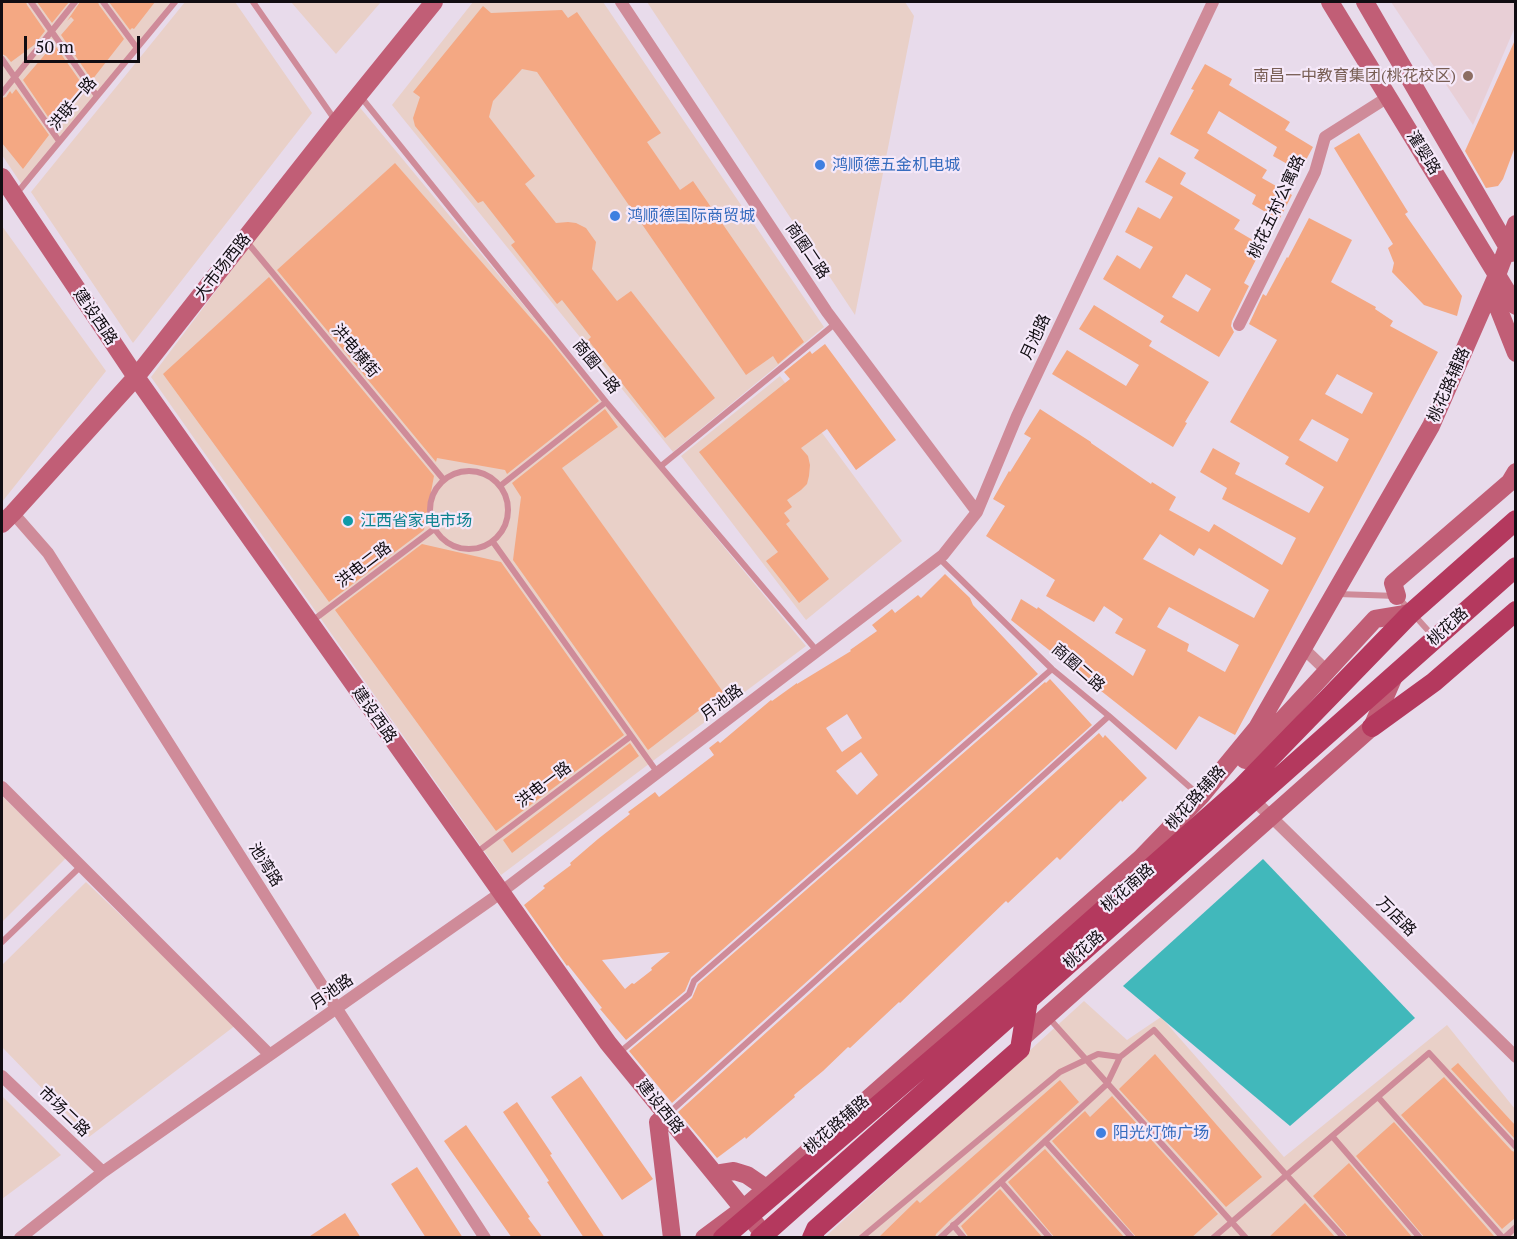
<!DOCTYPE html>
<meta charset="utf-8">
<style>
body{margin:0}
#map{position:relative;width:1517px;height:1239px;overflow:hidden;background:#e8dbeb;font-family:"PT Serif",serif}
canvas{display:block}
.frame{position:absolute;inset:0;border:3px solid #110d12;pointer-events:none}
.scale{position:absolute;left:24px;top:36px;width:116px;height:27px;box-sizing:border-box;border:3px solid #110d12;border-top:0;padding-left:8px;font-size:18px;line-height:21px;white-space:nowrap;color:#110d12;-webkit-text-stroke:4px #f5e8f9;paint-order:stroke}
</style>
<div id="map">
<canvas width="1517" height="1239"></canvas>
<div class="frame"></div>
<div class="scale">50 m</div>
</div>
<script>
const ctx = document.querySelector('canvas').getContext('2d');
ctx.lineJoin = 'round';
function paint(path, color) { ctx.fillStyle = color; ctx.fill(path, 'evenodd'); }
const shape = rows => new Path2D(rows.map(r => 'M' + r).join(''));
function strokePath(path, color, width, dash) { ctx.strokeStyle = color; ctx.lineWidth = width; ctx.lineCap = dash ? 'butt' : 'round'; ctx.setLineDash(dash || []); ctx.stroke(path); }
function write(font, color, halo, rows, align = 'center') {
  ctx.font = font + ' "PT Serif","Noto Sans SC",serif'; ctx.lineWidth = 4.5; ctx.setLineDash([]); ctx.textBaseline = 'middle'; ctx.strokeStyle = halo; ctx.fillStyle = color; for (const [text, x, y, turn = 0] of rows) {
    ctx.save(); ctx.translate(x, y); ctx.rotate((+turn || 0) * Math.PI / 180); ctx.textAlign = isNaN(turn) ? turn : align; if (halo) ctx.strokeText(text, 0, 0); ctx.fillText(text, 0, 0); ctx.restore();
  }
}
const commercial = shape([
 [2,2,171,2,22,185,2,155],
 [185,2,235,2,312,113,133,343,31,192],
 [291,2,381,2,336,54],
 [473,2,603,2,824,327,673,452,392,105],
 [647,2,905,2,914,16,855,315],
 [357,104,806,646,501,875,151,377],
 [2,226,106,371,2,502],
 [780,376,902,541,806,620,681,456],
 [2,796,66,858,2,922],
 [86,882,236,1025,89,1137,2,1047,2,965],
 [1084,1001,1127,1040,1161,1017,1284,1157,1447,1025,1515,1109,1515,1237,824,1238],
 [2,1096,61,1155,2,1199]
]);
const education = shape([
 [1391,2,1515,2,1515,27,1473,125]
]);
const water = shape([
 [1263,859,1415,1018,1290,1126,1123,986]
]);
const building = shape([
 [2,2,26,2,27,5,45,31,34,45,11,62,6,56,2,54],
 [37,2,69,2,52,23],
 [80,2,98,2,99,5,124,39,92,80,61,35,74,20,71,17,67,21],
 [109,2,155,2,134,29,132,28,130,30],
 [483,6,491,13,562,10,568,18,577,12,661,133,647,142,680,190,693,181,804,342,778,364,773,356,746,375,537,72,522,69,493,101,489,117,535,176,525,184,556,223,568,222,576,223,586,228,596,242,592,269,617,301,631,291,715,398,665,438,588,340,591,337,562,300,557,304,511,245,515,242,483,201,478,203,415,126,413,118,420,97,413,92],
 [1515,40,1515,147,1503,179,1498,186,1486,188,1465,151],
 [54,44,85,88,55,127,23,80],
 [1205,64,1232,79,1229,85,1290,122,1285,130,1313,147,1300,171,1273,156,1277,147,1219,111,1207,133,1267,170,1262,178,1292,195,1279,220,1252,204,1256,195,1194,158,1199,150,1170,134,1194,90,1191,89],
 [16,89,49,135,23,169,2,143,2,98,6,97,10,91,12,94],
 [1359,133,1408,212,1405,214,1462,296,1457,316,1424,305,1392,272,1394,263,1388,248,1393,244,1334,148],
 [1159,157,1186,173,1180,184,1240,220,1234,229,1263,246,1244,283,1249,286,1232,321,1231,326,1234,332,1219,357,1160,322,1164,316,1103,279,1117,255,1140,269,1153,247,1125,232,1138,207,1160,219,1173,197,1145,182],
 [1186,274,1211,289,1198,312,1172,297],
 [395,163,549,339,599,401,507,474,505,470,437,458,436,462,277,270],
 [1309,218,1352,240,1331,282,1376,307,1375,309,1393,321,1390,326,1438,352,1235,735,1199,716,1176,750,1011,620,1021,599,1037,609,1038,607,1133,676,1146,650,1115,633,1123,619,1104,606,1094,622,1046,596,1055,580,986,536,1005,506,993,499,1009,471,1010,472,1031,438,1024,434,1040,409,1091,442,1091,443,1151,484,1152,482,1176,497,1169,510,1209,532,1214,524,1282,565,1296,538,1222,499,1227,488,1200,472,1213,448,1240,463,1235,474,1309,513,1324,487,1285,464,1289,457,1230,422,1277,340,1249,324,1263,294,1266,296,1287,257,1288,258],
 [1337,374,1373,393,1362,414,1325,394],
 [1312,419,1349,439,1337,462,1299,440],
 [1160,534,1194,556,1199,548,1269,590,1254,618,1143,559],
 [1169,607,1239,645,1225,672,1187,651,1189,644,1157,627],
 [269,277,434,476,424,530,329,602,163,374],
 [1094,305,1152,341,1149,346,1209,382,1185,422,1187,423,1173,447,1052,374,1067,350,1126,386,1139,365,1079,329],
 [825,344,896,440,856,470,827,429,801,448,808,456,810,465,809,476,807,484,801,490,787,500,792,507,784,513,790,521,786,524,829,579,799,603,766,561,778,552,699,452,790,379,784,372,810,351,812,354],
 [605,409,618,427,562,468,723,692,648,750,513,560,521,497,512,483],
 [422,544,501,562,624,735,496,831,335,610],
 [945,574,970,598,973,605,1038,674,691,977,685,991,626,1040,600,1009,602,1008,568,965,567,966,524,905,545,888,543,886,571,865,570,863,598,839,630,814,628,812,655,792,659,797,714,755,709,748,718,741,720,743,771,700,772,701,797,683,797,684,851,651,850,650,877,631,872,625,892,609,895,613,918,595,921,598],
 [847,714,862,738,842,752,826,728],
 [861,752,878,775,857,795,836,771],
 [670,952,651,968,652,970,634,984,632,983,625,989,602,960],
 [1050,679,1092,725,672,1103,629,1051,692,998,698,984,1045,682,1046,683],
 [1099,733,1103,738,1105,735,1147,778,1122,802,1121,800,1060,860,1057,857,1008,903,1006,901,900,1003,899,1002,850,1048,848,1047,823,1071,794,1095,795,1097,746,1139,745,1137,717,1158,678,1112],
 [630,743,639,756,512,853,503,840],
 [1155,1054,1262,1177,1226,1207,1119,1089],
 [1458,1063,1515,1125,1515,1139,1451,1069],
 [581,1076,653,1179,622,1200,551,1097],
 [1444,1077,1512,1151,1515,1152,1515,1218,1502,1229,1401,1115],
 [1060,1080,1079,1102,949,1221,936,1234,935,1238,878,1238,917,1200,920,1203],
 [1112,1096,1218,1214,1191,1238,1137,1238,1052,1141,1085,1111,1090,1117],
 [517,1102,552,1154,550,1155,605,1238,584,1238,547,1182,549,1181,503,1112],
 [1394,1122,1494,1236,1493,1238,1425,1238,1356,1156],
 [466,1125,530,1217,528,1218,543,1238,512,1238,444,1141],
 [1045,1149,1125,1238,1055,1238,1008,1182],
 [1349,1163,1413,1238,1349,1238,1313,1196],
 [417,1167,463,1238,426,1238,391,1184],
 [1000,1189,1043,1238,969,1238,961,1226],
 [1305,1203,1336,1238,1268,1238],
 [345,1213,361,1238,307,1238]
]);
const lane = shape([
 [31,2,97,96],
 [103,2,137,48],
 [253,2,335,120],
 [2,59,59,141],
 [2,93,75,2],
 [361,97,606,402,817,651],
 [17,193,175,2],
 [247,242,444,480],
 [661,466,836,323],
 '430 510a39 39 0 1 1 78 0a39 39 0 1 1-78 0Z',
 [500,486,606,402],
 [493,542,657,772],
 [939,558,1052,669,1109,716,1200,796],
 [1338,594,1397,596,1433,636],
 [312,621,434,529],
 [476,853,631,736],
 [2,942,81,866],
 [1048,1017,1246,1238],
 [620,1052,689,994,694,981,1052,669],
 [1378,1097,1503,1238],
 [669,1113,1109,716],
 [1332,1136,1420,1238],
 [1045,1141,1132,1238],
 [1001,1182,1050,1238],
 [953,1225,964,1238],
 [861,1238,1060,1072,1098,1054,1120,1057,1154,1030,1344,1238],
 [940,1238,1107,1084,1120,1057],
 [1213,1238,1429,1053,1516,1147],
 [1504,1238,1516,1227]
]);
const street = shape([
 [621,2,827,312,977,512],
 [1239,325,1315,172,1325,137,1388,97],
 [13,513,48,553,337,1009,485,1238],
 [1303,648,1327,671],
 [2,787,270,1055],
 [1254,800,1516,1057],
 [2,1076,103,1172],
 [20,1238,103,1172,492,899,943,555,977,512,1017,416,1213,2]
]);
const secondary = shape([
 [1330,2,1516,306],
 [1365,2,1511,253],
 [2,177,136,377,608,1043,767,1238],
 [1491,290,1516,353],
 [2,524,13,513,136,377,336,123,434,2],
 [1397,596,1393,583,1510,482,1516,472],
 [1245,760,1375,619,1411,613],
 [1022,1038,1372,727,1395,674],
 [658,1122,672,1238],
 [715,1174,734,1171,747,1175,766,1188],
 [704,1238,743,1209,1141,858,1201,796,1257,728,1431,426,1497,275,1516,224]
]);
const primary = shape([
 [1372,727,1434,682,1516,611],
 [723,1238,1015,988,1241,788,1411,613,1516,520],
 [760,1238,1516,567],
 [812,1238,816,1229,1020,1049,1028,1000]
]);
const markers = [
 [1468,76,6,"#8d6e63"],
 [820,165,6,"#3f7fe0"],
 [615,216,6,"#3f7fe0"],
 [348,521,6,"#0f9aa8"],
 [1101,1133,6,"#3f7fe0"]
];
const educationNames = [
 ["南昌一中教育集团(桃花校区)",1456,76]
];
const streetNames = [
 ["洪联一路",73,104,-50],
 ["灌婴路",1423,153,58],
 ["桃花五村公寓路",1277,207,-65],
 ["商圈二路",807,251,56],
 ["大市场西路",223,267,-52],
 ["建设西路",95,317,56],
 ["月池路",1036,337,-65],
 ["洪电横街",355,351,50],
 ["商圈一路",596,367,51],
 ["桃花路辅路",1449,385,-66],
 ["洪电二路",364,565,-37],
 ["桃花路",1448,627,-42],
 ["商圈二路",1078,668,41],
 ["月池路",722,703,-37],
 ["建设西路",374,715,55],
 ["洪电一路",544,785,-37],
 ["桃花路辅路",1196,798,-48],
 ["池湾路",265,865,58],
 ["桃花南路",1128,888,-41],
 ["万店路",1396,917,45],
 ["桃花路",1084,950,-42],
 ["月池路",332,992,-35],
 ["建设西路",660,1107,51],
 ["市场二路",64,1112,44],
 ["桃花路辅路",837,1125,-41]
];
const shopNames = [
 ["鸿顺德五金机电城",832,165],
 ["鸿顺德国际商贸城",627,216],
 ["阳光灯饰广场",1113,1133]
];
const cultureNames = [
 ["江西省家电市场",360,521]
];
paint(commercial, '#e9d0c8');
paint(education, '#e8cfd6');
paint(water, '#41b8bb');
paint(building, '#f4a883');
strokePath(lane, '#cf8b99', 6);
strokePath(street, '#cf8b99', 12);
strokePath(secondary, '#c15e76', 18);
strokePath(primary, '#b4395e', 20);
for (const [x, y, r, color] of markers) { const dot = new Path2D(); dot.arc(x, y, r, 0, 2 * Math.PI); ctx.fillStyle = color; ctx.fill(dot); strokePath(dot, '#f5e8f9', 2); }
write('16px', '#785e54', '#f5e8f9', educationNames, 'right');
write('16px', '#110d12', '#f5e8f9', streetNames);
write('16px', '#366cbe', '#f5e8f9', shopNames, 'left');
write('16px', '#0d838f', '#f5e8f9', cultureNames, 'left');
</script>
